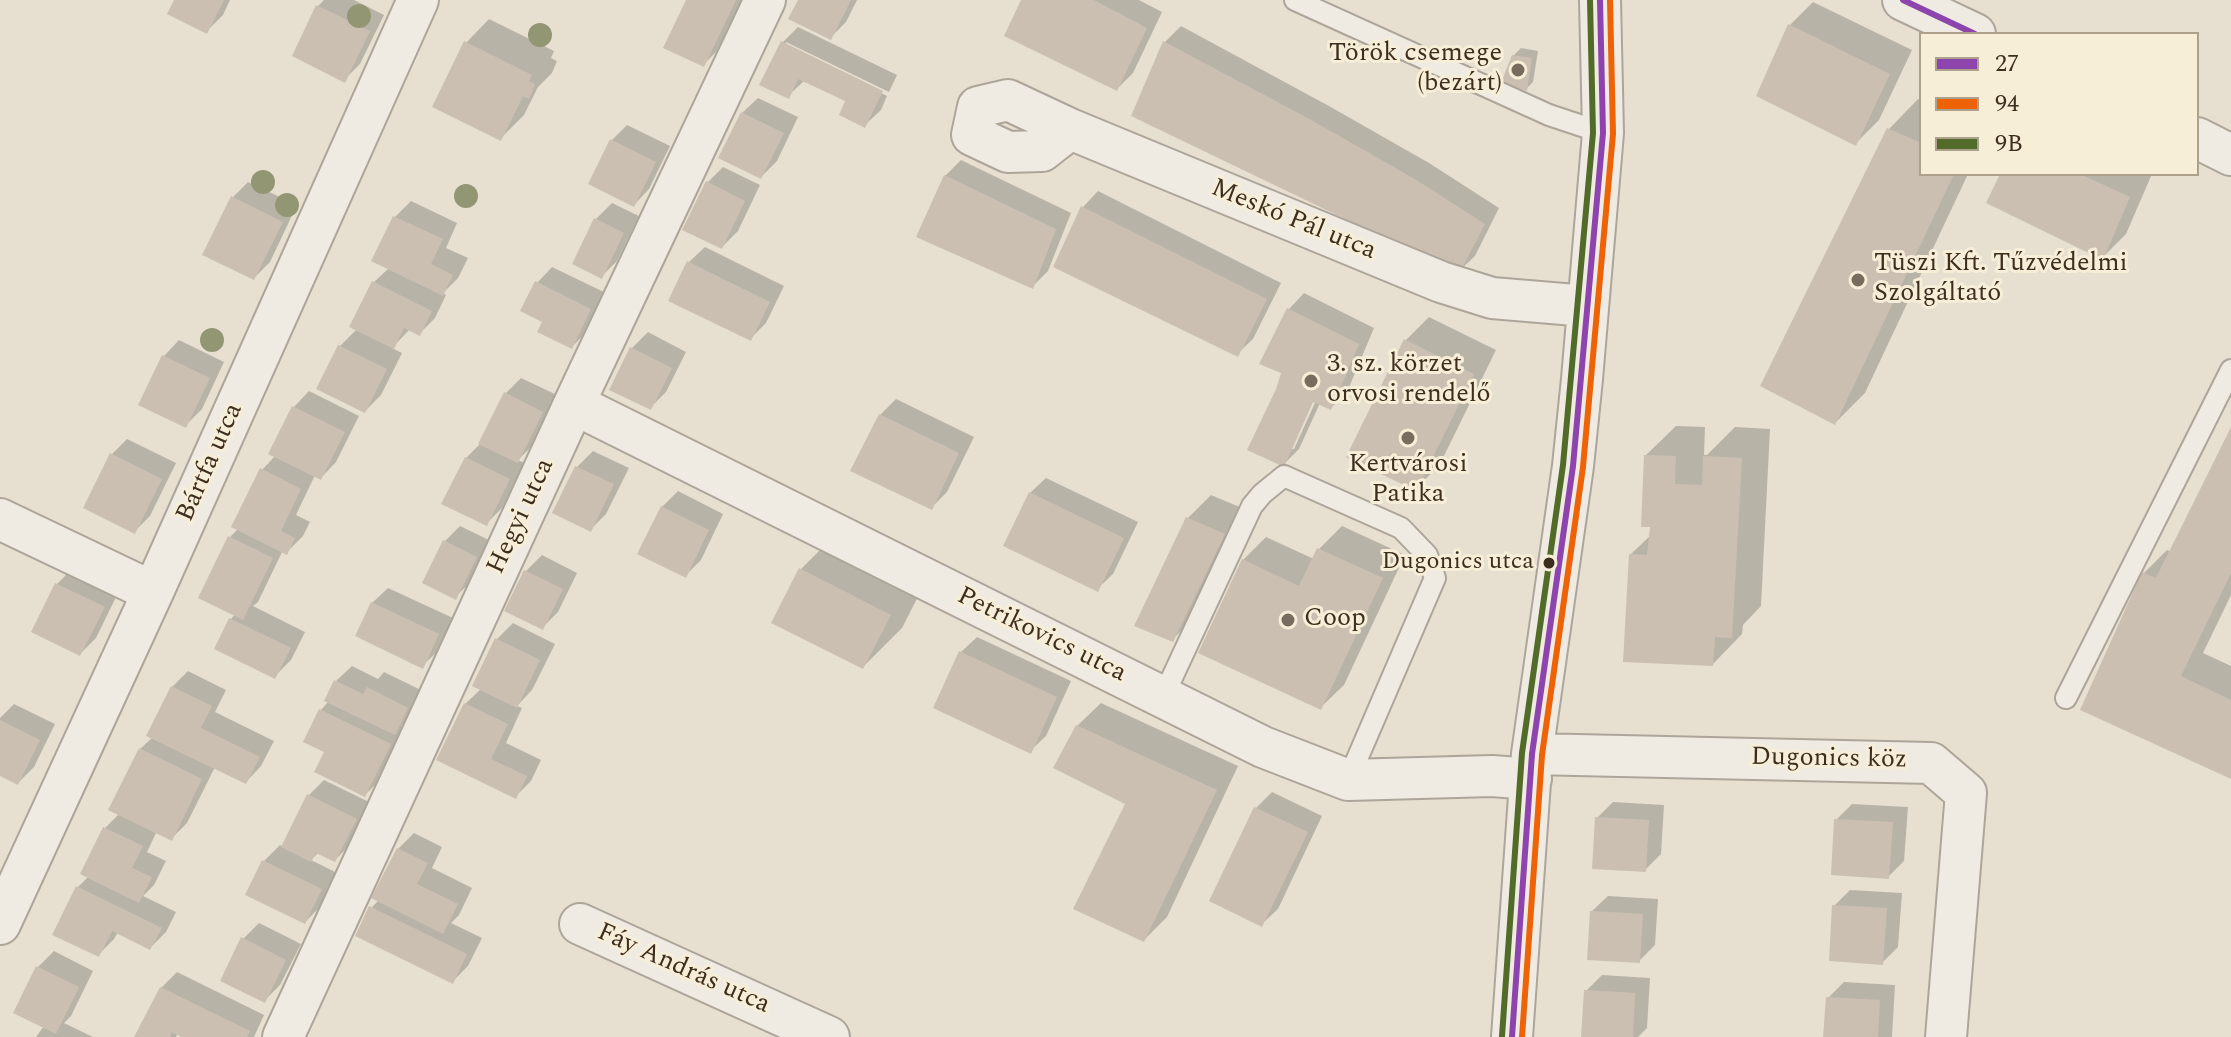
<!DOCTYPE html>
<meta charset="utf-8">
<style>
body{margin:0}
#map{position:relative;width:2231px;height:1037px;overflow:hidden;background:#e7e0d1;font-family:Spectral,serif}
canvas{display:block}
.legend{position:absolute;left:1919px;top:32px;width:280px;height:144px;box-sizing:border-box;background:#f7eed8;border:2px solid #ada18e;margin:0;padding:10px 14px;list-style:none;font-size:24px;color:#3d2e20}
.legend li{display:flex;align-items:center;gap:16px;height:40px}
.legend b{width:40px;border:2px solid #ada18e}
</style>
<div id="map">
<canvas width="2231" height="1037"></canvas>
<ul class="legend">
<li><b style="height:10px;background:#8e44ad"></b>27</li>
<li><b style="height:10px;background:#ef6308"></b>94</li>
<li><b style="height:10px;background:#516c28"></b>9B</li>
</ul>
</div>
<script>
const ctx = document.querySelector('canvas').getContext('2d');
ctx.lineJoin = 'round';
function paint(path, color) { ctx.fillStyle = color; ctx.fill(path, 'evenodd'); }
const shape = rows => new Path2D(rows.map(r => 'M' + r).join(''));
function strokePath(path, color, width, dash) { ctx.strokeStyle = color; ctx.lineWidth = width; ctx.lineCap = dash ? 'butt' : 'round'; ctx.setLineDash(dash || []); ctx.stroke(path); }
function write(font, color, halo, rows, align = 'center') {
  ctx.font = font + ' Spectral,serif'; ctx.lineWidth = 6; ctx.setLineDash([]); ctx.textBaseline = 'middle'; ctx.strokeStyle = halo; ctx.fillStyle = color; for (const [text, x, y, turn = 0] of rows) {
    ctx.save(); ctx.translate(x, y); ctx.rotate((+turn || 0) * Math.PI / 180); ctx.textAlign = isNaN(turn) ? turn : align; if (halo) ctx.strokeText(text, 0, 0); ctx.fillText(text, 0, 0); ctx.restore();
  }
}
const shadow = shape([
 [176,0,230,0,223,15,207,31],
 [324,0,354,0,384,15,360,64,344,80,318,6],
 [689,0,743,0,719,49,703,65],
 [800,0,857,0,846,22,831,37],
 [1023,0,1139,0,1162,12,1133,73,1117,89],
 [1813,2,1912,50,1879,120,1856,143,1790,25],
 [489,19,554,51,551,58,557,61,552,73,538,87,524,115,501,138,466,43],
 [1181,26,1329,106,1429,163,1499,208,1475,256,1459,271,1133,115,1165,42],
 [798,27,897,75,889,92,786,42,786,46,887,96,881,110,865,125,847,100,805,80,788,96,782,43],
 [1521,48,1538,51,1533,82,1526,89,1513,56],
 [758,98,798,117,777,161,761,177,742,113],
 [1918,99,1921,100,1921,174,1968,174,1865,393,1835,423,1889,129],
 [627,125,670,146,649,189,634,205,611,141],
 [961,160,1071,213,1048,271,1032,287,945,176],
 [723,167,760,185,738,231,722,247,707,183],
 [2002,174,2152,174,2126,234,2103,257],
 [248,182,297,205,270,262,254,278,233,197],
 [1098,191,1281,283,1253,339,1237,354,1056,266,1083,207],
 [411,201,457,223,446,248,468,258,458,278,443,293,446,295,435,318,420,333,410,329,392,348,402,353,381,395,365,411,319,388,340,346,357,329,373,283,389,268,374,261,395,217],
 [612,203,639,216,617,261,601,277,574,263,596,219],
 [705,247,784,286,766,323,750,339,689,262],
 [552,267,606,293,587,331,572,347,545,321,537,283],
 [1304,293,1374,328,1347,392,1331,408,1320,403,1299,449,1283,465,1283,372,1289,309],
 [1315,392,1319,394,1294,449,1290,449],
 [1429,317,1496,350,1439,466,1415,489,1406,340],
 [648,332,686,352,666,392,650,408,632,348],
 [179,340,224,362,202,409,186,425,164,356],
 [521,378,557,395,533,445,518,460,524,463,502,508,486,524,466,458,480,444,505,394],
 [309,391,359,416,336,462,321,478,315,475,296,515,310,522,303,536,287,552,283,550,258,602,253,606,305,632,291,660,275,676,217,648,231,619,235,614,230,537,239,528,262,470,275,456,294,407],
 [896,399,974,437,947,492,931,508,880,415],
 [1676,426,1705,427,1704,455,1707,455,1735,427,1770,429,1761,606,1743,625,1742,634,1713,664,1630,555,1651,535,1646,455],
 [2231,431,2231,595,2203,653,2231,666,2231,777,2083,709,2144,573,2167,550,2171,552],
 [127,439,176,463,150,516,134,532,112,454],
 [593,451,629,468,606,514,590,530,554,512,577,467],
 [1046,478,1138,522,1113,574,1097,589,1030,493],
 [678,491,723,514,701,560,685,576,662,507],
 [1211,495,1247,510,1195,617,1172,640,1188,518],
 [460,526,491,541,471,582,455,597,445,541],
 [1342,526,1405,555,1344,685,1320,708,1243,560,1266,537,1314,559,1319,549],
 [840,530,929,575,902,628,863,667,801,569],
 [542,555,577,573,558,612,542,628,526,571],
 [73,568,119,591,96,638,80,654,34,631,57,584],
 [388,588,453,618,438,651,422,666,372,603],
 [513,623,555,644,532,690,517,706,522,708,506,743,541,760,531,781,515,797,439,759,465,704,481,689,497,639],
 [977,637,1071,681,1046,736,1030,751,961,652],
 [352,666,378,679,384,672,423,691,410,717,401,726,405,728,381,779,365,795,327,751,321,710,329,701,336,681],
 [188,671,226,690,215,712,274,741,261,766,246,782,215,767,187,823,171,839,157,831,147,852,166,861,154,885,143,896,176,912,166,932,150,948,118,932,114,939,98,955,78,887,89,876,83,873,105,828,120,813,140,749,153,737,172,687],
 [1101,703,1238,766,1167,917,1144,940,1127,803,1077,726],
 [14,704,55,724,34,767,18,783,0,774,0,718],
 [324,780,371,803,351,844,335,860,319,852,311,860,337,873,321,906,305,922,264,861,280,845,283,847,308,796],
 [1272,792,1322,816,1278,909,1262,924,1212,900,1256,808],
 [1613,802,1664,805,1661,854,1645,870,1597,818],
 [1852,804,1908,807,1904,861,1888,877,1836,820],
 [414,833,442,847,432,868,472,888,459,915,451,923,482,938,468,966,452,982,371,908,379,900,398,849],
 [1850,890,1902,893,1898,947,1882,963,1834,906],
 [1608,896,1658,899,1655,945,1639,961,1592,911],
 [259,923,301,944,280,985,264,1001,243,939],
 [54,951,93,971,71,1016,64,1023,93,1037,36,1037,44,1026,38,967],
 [177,972,264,1015,254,1037,186,1037,178,1033,176,1037,137,1037,161,988],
 [1602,975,1650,978,1647,1028,1638,1037,1583,1037,1586,991],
 [1844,982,1895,985,1892,1037,1825,1037,1828,998]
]);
const building = shape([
 [174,0,224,0,207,34,167,14],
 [686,0,736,0,704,67,663,48],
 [798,0,851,0,831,40,788,19],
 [1021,0,1094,0,1147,28,1117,91,1004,36],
 [316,5,370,31,345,83,292,56],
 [1788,24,1890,74,1856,146,1756,96],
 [464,41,532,75,529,81,535,84,529,99,523,96,501,141,432,107],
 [781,41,883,91,865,128,839,115,845,101,798,79,789,99,759,85],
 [1163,41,1313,121,1413,178,1485,224,1459,274,1131,116],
 [1512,55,1532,58,1527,91,1501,83],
 [741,112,784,133,761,179,718,158],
 [1887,128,1921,143,1921,174,1954,174,1835,425,1760,386],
 [610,139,656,162,634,207,588,184],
 [2000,174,2080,174,2130,197,2103,260,1986,203],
 [944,175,1056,229,1033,289,916,237],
 [706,181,745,201,722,249,682,230],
 [231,196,283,222,254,280,202,255],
 [1081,206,1267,299,1238,357,1053,267],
 [393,216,443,239,431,264,453,275,443,296,371,261],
 [594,218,624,233,602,279,572,264],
 [687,261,770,302,751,341,668,301],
 [372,281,432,311,420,336,404,328,394,349,349,327],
 [535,281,591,309,572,349,537,332,542,322,520,311],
 [1287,308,1359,344,1331,410,1313,402,1284,467,1247,450,1276,389,1281,373,1259,364],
 [1404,339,1474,374,1416,491,1346,457],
 [338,345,387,369,365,413,316,389],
 [630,347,672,368,651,410,609,390],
 [162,355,210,378,186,428,138,405],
 [504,392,543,412,518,463,478,444],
 [292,406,345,432,321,480,268,454],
 [879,414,959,453,932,510,850,471],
 [2231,427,2231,573,2181,676,2231,700,2231,779,2080,710,2142,572,2156,578],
 [110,453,162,479,135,534,83,508],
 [1644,455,1676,456,1675,484,1702,485,1703,456,1742,458,1732,638,1715,637,1713,666,1623,662,1629,554,1647,555,1650,527,1641,527],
 [465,457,510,479,487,526,441,504],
 [575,466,614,484,591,532,552,513],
 [260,468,301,489,281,531,295,538,287,555,231,527],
 [1029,492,1124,538,1098,592,1003,546],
 [661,506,709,530,686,578,637,554],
 [1186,517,1225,534,1173,642,1134,626],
 [228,536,273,558,243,620,198,598],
 [443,540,477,557,456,600,422,583],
 [1317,548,1383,578,1321,710,1198,653,1242,559,1299,586],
 [799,568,891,615,863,669,771,623],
 [524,570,563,589,543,630,504,611],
 [55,583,105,607,80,656,31,632],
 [371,602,439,634,423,669,355,636],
 [229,618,291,648,275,679,214,649],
 [495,638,540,660,517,708,472,686],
 [959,651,1057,697,1031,754,933,708],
 [334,680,363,694,367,687,408,708,395,735,324,701],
 [171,686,212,706,201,728,260,757,246,784,146,736],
 [464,703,508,724,491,759,527,776,516,799,436,760],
 [319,709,391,744,365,797,314,772,324,752,303,742],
 [0,720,40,740,18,785,0,776],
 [1076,725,1217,790,1144,942,1073,909,1125,804,1053,768],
 [139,748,202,779,172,841,108,810],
 [307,794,357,819,335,862,316,853,311,862,281,847],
 [1254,807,1308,832,1262,927,1209,901],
 [1595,817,1649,820,1646,872,1592,869],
 [1834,819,1893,822,1889,879,1831,875],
 [103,827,143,846,132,868,152,877,139,903,80,874],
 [397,848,428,863,417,884,458,904,443,934,371,898],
 [262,860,322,889,305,924,245,895],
 [76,886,162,928,150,950,112,931,99,957,52,935],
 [1832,905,1887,908,1883,965,1829,961],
 [369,906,467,954,453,984,355,936],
 [1590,911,1643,914,1640,963,1587,960],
 [241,937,286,960,265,1003,220,981],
 [36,966,79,987,56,1034,13,1013],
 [160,987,250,1031,247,1037,181,1037,172,1032,170,1037,134,1037],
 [1584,990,1635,993,1633,1037,1581,1037],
 [1826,997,1880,1000,1878,1037,1823,1037]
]);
const service = shape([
 [1295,0,1549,115,1603,133],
 [1163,697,1252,506,1262,494,1284,476,1401,528,1427,555,1435,578,1348,780],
 [2066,698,2231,370]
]);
const minor = shape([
 [1903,0,1975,34],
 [1070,129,1042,151,1008,152,972,135,978,107,1008,100,1070,129,1441,282,1492,298,1587,306],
 [2197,138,2231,155],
 [574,404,1263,747,1348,780,1492,776,1531,779],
 [0,519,153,592],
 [1532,754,1931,763,1966,793,1946,1037],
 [0,924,153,592,418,0],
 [580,924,829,1037],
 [283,1037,574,404,765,0],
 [1512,1037,1532,754,1573,466,1582,379,1603,133,1600,0]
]);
const bus1 = shape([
 [1903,0,1975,34],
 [1512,1037,1532,754,1573,466,1603,133,1600,0]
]);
const bus2 = shape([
 [1522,1037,1542,755,1583,467,1613,134,1610,0]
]);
const bus3 = shape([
 [1502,1036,1522,753,1563,465,1593,133,1590,0]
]);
const trees = [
 [359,16],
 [540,35],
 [263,182],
 [466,196],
 [287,205],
 [212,340]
];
const markers = [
 [1518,70,8,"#786c5e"],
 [1858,280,8,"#786c5e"],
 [1311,381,8,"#786c5e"],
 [1408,438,8,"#786c5e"],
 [1549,563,7,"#3d2e20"],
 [1288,620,8,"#786c5e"]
];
const busNames = [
 ["Dugonics utca",1534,563]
];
const poiNames = [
 ["Török csemege",1502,55,"right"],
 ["(bezárt)",1502,85,"right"],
 ["Tüszi Kft. Tűzvédelmi",1874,265],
 ["Szolgáltató",1874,295],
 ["3. sz. körzet",1327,366],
 ["orvosi rendelő",1327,396],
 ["Kertvárosi",1408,466,"center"],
 ["Patika",1408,496,"center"],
 ["Coop",1304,620]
];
const streetNames = [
 ["Meskó Pál utca",1293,221,22],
 ["Bártfa utca",211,463,-66],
 ["Hegyi utca",522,517,-65],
 ["Petrikovics utca",1041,636,26],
 ["Dugonics köz",1829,760,1],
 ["Fáy András utca",683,970,24]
];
paint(shadow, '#0003');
paint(building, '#cbbfb2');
strokePath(service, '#ada599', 24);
strokePath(minor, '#ada599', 44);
strokePath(service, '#efebe3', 20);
strokePath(minor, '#efebe3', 40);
strokePath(bus1, '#8e44ad', 6);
strokePath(bus2, '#ef6308', 6);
strokePath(bus3, '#516c28', 6);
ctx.fillStyle = '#929673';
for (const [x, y] of trees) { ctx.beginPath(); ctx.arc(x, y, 12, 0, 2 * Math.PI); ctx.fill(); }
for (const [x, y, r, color] of markers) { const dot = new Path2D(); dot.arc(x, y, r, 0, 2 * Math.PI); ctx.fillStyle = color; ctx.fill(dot); strokePath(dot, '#f7eed8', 3); }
write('24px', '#3d2e20', '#f7eed8', busNames, 'right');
write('26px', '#3d2e20', '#f7eed8', poiNames, 'left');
write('26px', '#3d2e20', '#f7eed8', streetNames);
</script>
